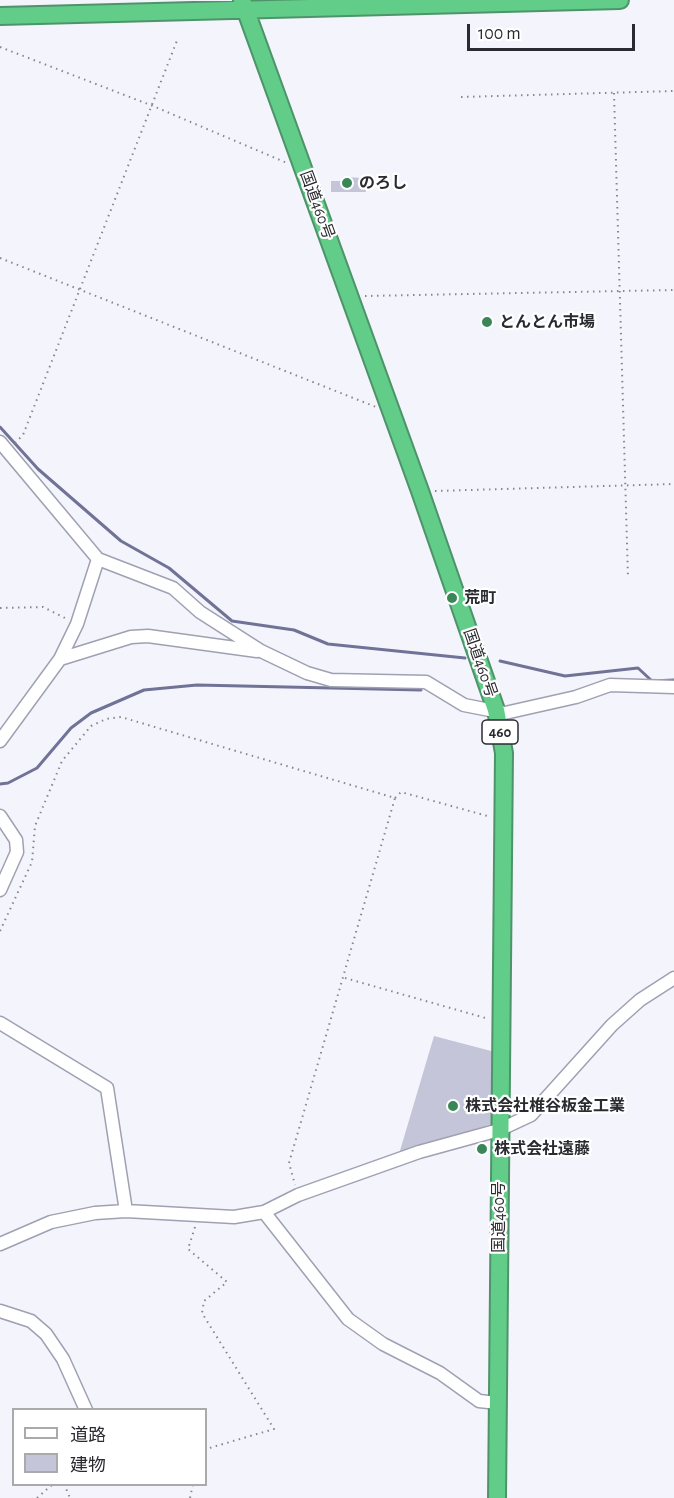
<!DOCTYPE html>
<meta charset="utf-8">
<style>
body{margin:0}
#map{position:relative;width:674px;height:1498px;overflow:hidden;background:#f4f5fc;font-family:"Alegreya Sans","Noto Sans JP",sans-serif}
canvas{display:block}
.legend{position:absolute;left:12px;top:1408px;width:195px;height:78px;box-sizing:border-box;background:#fff;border:2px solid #aaaaad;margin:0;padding:8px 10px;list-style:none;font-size:18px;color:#2a2a31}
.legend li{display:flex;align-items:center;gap:12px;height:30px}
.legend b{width:30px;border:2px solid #aaaaad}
.scale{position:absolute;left:467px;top:24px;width:168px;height:27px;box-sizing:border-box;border:3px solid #2a2a31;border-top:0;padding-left:8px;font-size:18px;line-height:21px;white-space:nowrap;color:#2a2a31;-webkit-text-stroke:4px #fff;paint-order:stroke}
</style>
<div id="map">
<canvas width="674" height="1498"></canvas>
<ul class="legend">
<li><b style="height:8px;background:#fff"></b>道路</li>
<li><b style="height:16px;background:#c4c5d8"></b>建物</li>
</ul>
<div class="scale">100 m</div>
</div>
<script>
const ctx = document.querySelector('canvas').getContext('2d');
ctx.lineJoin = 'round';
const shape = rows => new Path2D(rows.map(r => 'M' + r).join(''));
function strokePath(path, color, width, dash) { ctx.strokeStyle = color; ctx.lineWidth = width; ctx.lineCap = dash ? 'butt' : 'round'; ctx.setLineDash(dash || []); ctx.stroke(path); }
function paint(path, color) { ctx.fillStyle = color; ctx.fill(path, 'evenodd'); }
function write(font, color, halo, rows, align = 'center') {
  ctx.font = font + ' "Alegreya Sans","Noto Sans JP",sans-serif'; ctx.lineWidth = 4.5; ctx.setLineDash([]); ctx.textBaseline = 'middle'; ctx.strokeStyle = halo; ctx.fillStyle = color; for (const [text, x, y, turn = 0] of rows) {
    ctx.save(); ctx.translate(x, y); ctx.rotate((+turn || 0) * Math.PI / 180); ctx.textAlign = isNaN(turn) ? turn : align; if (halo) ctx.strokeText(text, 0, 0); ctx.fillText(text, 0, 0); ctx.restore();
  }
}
const stream = shape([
 [0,427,38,469,121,541,169,568,232,621,294,630,328,644,465,658],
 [500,661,565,676,638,668,652,681,674,680],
 [0,784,8,783,37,768,71,728,91,713,144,690,197,685,421,690]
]);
const building = shape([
 [345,177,363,178,366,192,331,192,331,181,345,181],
 [434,1036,495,1052,492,1124,399,1154]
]);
const path = shape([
 [0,47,153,106,287,163],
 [614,93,628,578],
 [461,97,674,91],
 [0,258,376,407],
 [365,296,674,290],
 [15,443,23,435,178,38],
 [435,491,674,484],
 [0,608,43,607,67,619],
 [395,798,401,792,491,817],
 [0,931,32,862,35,826,62,761,91,726,106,719,121,717,395,798,289,1163,295,1185],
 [345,978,489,1019],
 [195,1227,188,1249,227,1282,204,1301,202,1313,274,1429,206,1449],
 [64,1484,70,1498],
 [37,1498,53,1484],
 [190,1498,193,1484]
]);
const minor = shape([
 [0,442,98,559,173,588,200,612,261,651,307,673,331,680,426,682,464,705,505,713,576,697,610,685,674,687],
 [60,659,131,637,148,636,257,651],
 [0,741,60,659,77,624,98,559],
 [0,816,16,840,17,852,0,890],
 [0,1023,107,1088,126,1211],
 [264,1212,348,1319,383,1344,440,1373,479,1401,498,1403],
 [0,1244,51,1222,95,1213,126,1211,234,1217,264,1212,298,1195,419,1152,499,1130,531,1115,612,1025,640,1000,674,978],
 [0,1311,31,1321,46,1334,63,1359,86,1410]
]);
const highway = shape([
 [242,0,420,491,496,710,504,753,497,1498],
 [0,16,620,0]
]);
const markers = [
 [347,183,6,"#398756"],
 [487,322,6,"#398756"],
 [452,598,6,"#398756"],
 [453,1106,6,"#398756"],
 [482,1149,6,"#398756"]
];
const shields = [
 [500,732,36]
];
const shieldNames = [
 ["460",500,732]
];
const poiNames = [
 ["のろし",359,183],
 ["とんとん市場",499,322],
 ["荒町",464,598],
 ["株式会社椎谷板金工業",465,1106],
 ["株式会社遠藤",494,1149]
];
const streetNames = [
 ["国道460号",317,205,70],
 ["国道460号",480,663,71],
 ["国道460号",499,1217,-90]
];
strokePath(stream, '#717396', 3);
paint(building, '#c4c5d8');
strokePath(minor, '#9fa0b2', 15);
strokePath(highway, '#4e946a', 20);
strokePath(path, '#86868d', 2, [1.5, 4.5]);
strokePath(minor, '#fff', 12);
strokePath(highway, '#61cd89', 16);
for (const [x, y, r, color] of markers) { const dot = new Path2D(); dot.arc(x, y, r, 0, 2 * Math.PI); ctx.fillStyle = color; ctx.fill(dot); strokePath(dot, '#fff', 2); }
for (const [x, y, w] of shields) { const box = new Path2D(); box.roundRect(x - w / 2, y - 12, w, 24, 4.5); ctx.fillStyle = '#fff'; ctx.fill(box); strokePath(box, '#2a2a31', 1.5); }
write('bold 15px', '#2a2a31', null, shieldNames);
write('bold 16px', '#2a2a31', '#fff', poiNames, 'left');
write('16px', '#2a2a31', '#fff', streetNames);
</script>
